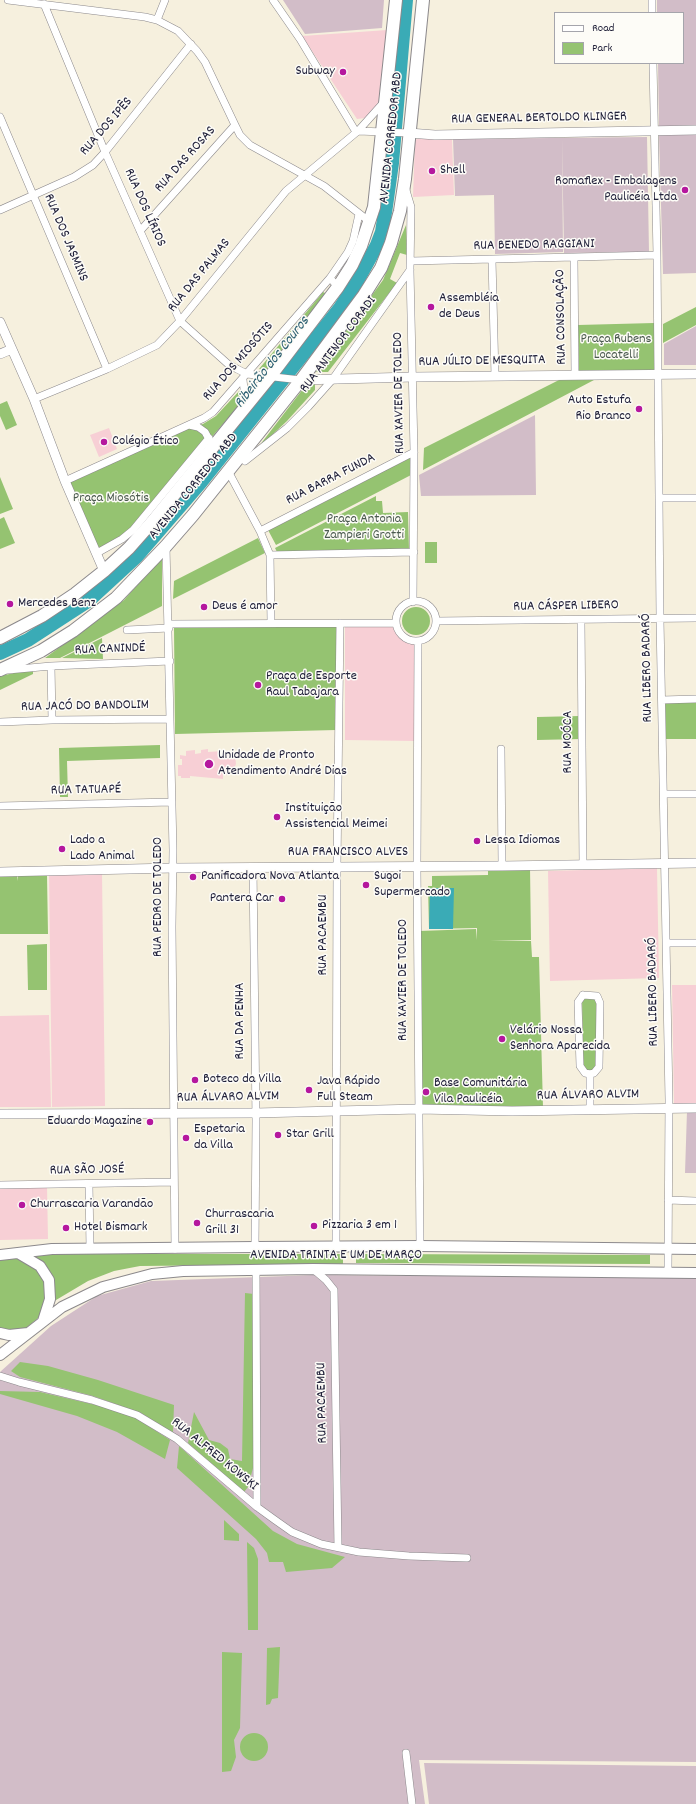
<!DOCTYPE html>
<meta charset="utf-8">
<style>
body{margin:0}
#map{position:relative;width:696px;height:1804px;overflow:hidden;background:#f6f0de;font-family:Dekko,sans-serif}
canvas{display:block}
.legend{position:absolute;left:554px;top:12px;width:130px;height:52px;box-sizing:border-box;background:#fdfcf7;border:1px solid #a5a5ac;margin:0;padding:5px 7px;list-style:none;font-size:12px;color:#22223b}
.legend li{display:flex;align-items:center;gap:8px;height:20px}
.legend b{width:20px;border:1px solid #a5a5ac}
</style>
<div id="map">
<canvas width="696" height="1804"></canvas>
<ul class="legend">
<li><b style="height:5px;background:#fff"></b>Road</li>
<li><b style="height:11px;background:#95c371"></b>Park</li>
</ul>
</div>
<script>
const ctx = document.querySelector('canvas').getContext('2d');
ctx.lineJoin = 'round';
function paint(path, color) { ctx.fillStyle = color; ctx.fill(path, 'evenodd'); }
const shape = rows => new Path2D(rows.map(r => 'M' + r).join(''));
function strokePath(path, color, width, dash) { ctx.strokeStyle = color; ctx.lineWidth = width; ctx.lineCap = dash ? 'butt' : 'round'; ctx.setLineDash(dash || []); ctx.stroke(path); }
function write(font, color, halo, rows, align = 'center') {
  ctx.font = font + ' Dekko,sans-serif'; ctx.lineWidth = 3; ctx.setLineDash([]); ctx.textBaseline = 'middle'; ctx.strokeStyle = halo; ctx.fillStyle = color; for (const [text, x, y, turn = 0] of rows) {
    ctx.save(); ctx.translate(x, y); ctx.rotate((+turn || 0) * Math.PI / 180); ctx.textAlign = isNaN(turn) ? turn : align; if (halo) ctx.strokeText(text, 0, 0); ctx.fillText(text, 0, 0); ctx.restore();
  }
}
const built = shape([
 [387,30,381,102,373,111,365,118,357,119,302,36],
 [422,137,452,139,454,195,413,197,415,140],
 [109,428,117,449,99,457,90,435],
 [345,624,394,625,395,630,401,638,408,643,416,644,414,741,345,740],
 [208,749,208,752,222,751,223,755,235,755,236,764,233,771,230,772,230,775,223,775,223,779,190,776,190,778,181,778,181,776,178,776,178,765,182,765,182,759,180,759,180,755,186,756,186,751,195,750,195,754,201,753,201,750],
 [657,868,659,978,550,981,548,871],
 [102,873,105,1106,52,1107,49,874],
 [672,985,696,985,696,1104,674,1104],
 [49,1015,51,1107,0,1107,0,1016],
 [47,1186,48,1239,0,1240,0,1188]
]);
const industrial = shape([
 [283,0,384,0,382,28,305,34],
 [657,0,696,0,696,126,659,127,658,63,683,63,683,13,657,13],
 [696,134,696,273,663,274,659,135],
 [647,137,649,252,564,253,562,139,563,252,495,254,494,195,455,196,453,139],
 [696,326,696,365,664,365,664,344],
 [535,415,536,495,421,496,419,475],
 [687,1111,696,1111,696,1173,685,1173],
 [314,1275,696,1278,696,1762,419,1760,425,1804,0,1804,0,1372,51,1326,97,1296,151,1281],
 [424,1763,696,1766,696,1804,429,1804]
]);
const green = shape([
 [406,225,407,255,400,253,390,279,397,283,328,372,316,372,383,280],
 [323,292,327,294,270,371,259,369],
 [696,307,696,325,663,343,663,324],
 [654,323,655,370,579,372,578,325],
 [559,380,594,380,423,470,424,448],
 [310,383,314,383,315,385,315,390,287,421,256,450,306,385],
 [241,389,242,402,210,439,196,426,203,424,216,416],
 [7,401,17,425,6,430,0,416,0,404],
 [189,427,197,429,206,438,131,527,121,537,97,551,68,483],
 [410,454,411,475,276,545,268,530],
 [0,477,13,509,0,514],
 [376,496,376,501,382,501,383,513,408,512,409,550,278,554,275,548],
 [4,517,15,543,0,549,0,519],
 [258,538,265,553,173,599,174,581],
 [425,542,437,542,437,563,425,563],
 [162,557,162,606,60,658,45,658,124,600],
 '402 621a14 14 0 1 1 28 0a14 14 0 1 1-28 0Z',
 [174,627,337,627,336,730,175,734],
 [102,638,103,659,62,658],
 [33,669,33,674,0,690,0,676],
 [696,701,696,739,665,739,664,702],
 [580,716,581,739,537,740,537,717],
 [160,745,160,758,67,761,68,797,60,797,59,748],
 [530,867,531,940,490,940,531,941,532,957,539,957,543,1108,420,1109,419,931,476,929,477,940,477,928,429,929,428,886,432,886,432,876,488,875,488,868],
 [0,875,17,875,18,881,18,875,47,875,48,934,0,934],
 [47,944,47,990,28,990,27,945],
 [582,997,596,997,597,1070,583,1071],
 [48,1254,343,1254,343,1264,140,1266,114,1271,88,1281,51,1303,52,1295,30,1256],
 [356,1254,650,1255,650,1264,356,1263],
 [20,1257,38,1270,45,1280,46,1300,42,1313,37,1319,26,1328,15,1330,0,1330,0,1259],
 [245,1293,254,1294,253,1468,248,1487,244,1492,188,1443,194,1412,209,1440,220,1443,228,1449,230,1459,242,1461],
 [20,1362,48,1366,98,1380,174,1405,173,1433,141,1413,93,1396,20,1377,11,1371],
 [0,1391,40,1392,100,1406,136,1418,170,1440,165,1459,117,1432,77,1416,0,1394],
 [179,1446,273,1531,297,1544,345,1557,332,1568,286,1572,283,1562,269,1562,267,1553,256,1539,177,1468],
 [224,1520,239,1534,239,1541,224,1540],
 [247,1542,254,1548,258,1559,258,1630,248,1630],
 [280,1647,278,1698,272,1699,270,1704,266,1705,267,1648],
 [222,1652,242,1653,240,1728,234,1740,236,1757,231,1771,222,1772],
 '240 1747a14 14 0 1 1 28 0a14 14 0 1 1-28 0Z'
]);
const water = shape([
 [430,888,454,888,453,929,429,929]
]);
const river = shape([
 [0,653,28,640,88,601,137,556,201,482,340,308,355,285,377,245,382,232,386,206,392,163,406,0]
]);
const street = shape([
 [8,0,145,17,157,20,178,31,197,51,205,62,235,125,240,135,250,145,324,186,370,222],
 [273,0,300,39,356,132],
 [652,0,652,13],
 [44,4,105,152,180,321,228,364,237,369,247,374,301,380],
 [157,20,165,0],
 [653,63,657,255,660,619,669,1100,668,1272],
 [0,117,107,369],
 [358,131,409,133],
 [405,187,411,207,410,270,414,452,413,602],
 [0,210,74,177,93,165,105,152,191,44],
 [140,231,235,125],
 [574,258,575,375],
 [492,260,495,376],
 [411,261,657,255],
 [330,278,348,252,353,241,359,214],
 [243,380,246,407],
 [34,399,107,369,157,345,180,321,286,191,358,131,384,102],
 [189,425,198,427,205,432,210,441],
 [245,461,287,428,308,407,332,380,410,270],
 [228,471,260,531,270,555,271,623],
 [65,481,204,418,213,412,330,278,338,287],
 [660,498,696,498],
 [260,531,414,452],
 [166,546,173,850,172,927,175,1249],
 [97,553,122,539,133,530,209,438],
 [270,555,414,552],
 '396 621a20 20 0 1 1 40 0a20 20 0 1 1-40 0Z',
 [581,620,583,865],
 [436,621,696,618],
 [169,624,396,623],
 [127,630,169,628],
 [418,641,417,867,420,1246],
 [51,666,52,720],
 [8,670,51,666,170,661],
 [662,700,696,699],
 [0,722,52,720,170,719],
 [501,749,502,866],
 [664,794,696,794],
 [0,806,172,802],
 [253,867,256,1121,255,1247],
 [666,943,696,943],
 [583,995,597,996,600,1003,599,1067,594,1073,590,1074,585,1073,580,1066,578,1002,583,995],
 [590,1074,590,1109],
 [89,1184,90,1249],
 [0,1185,174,1182],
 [668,1200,696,1201],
 [336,1247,337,866,340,623],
 [313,1269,326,1280,334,1290,338,1547],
 [256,1270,257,1507],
 [0,1376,19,1382,92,1400,137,1415,177,1439,257,1507,275,1520,292,1532,321,1544,359,1552,409,1556,467,1558],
 [406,1753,412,1804]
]);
const secondary = shape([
 [409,133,435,135,696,130],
 [0,322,34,399,65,481,104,571],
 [0,354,12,349],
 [301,380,413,377,696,374],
 [0,872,173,868,502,866,696,863],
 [0,1114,255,1113,419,1109,512,1111,696,1108]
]);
const primary = shape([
 [18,1253,40,1266,49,1280,50,1299,43,1321],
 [0,1255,52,1249,255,1247,420,1246,696,1249],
 [0,1333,9,1335,28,1333],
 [0,1355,62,1307,103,1287,152,1274,183,1271,313,1269,696,1273]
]);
const highway = shape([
 [0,638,42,616,75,594,104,571,129,548,152,522,269,378,338,287,352,265,361,246,374,207,396,0],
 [0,670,41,651,73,631,116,598,166,546,193,515,301,380,364,295,381,268,391,243,400,211,405,179,423,0]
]);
const markers = [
 [343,72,4,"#b5179e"],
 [432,171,4,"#b5179e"],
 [685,190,4,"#b5179e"],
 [431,307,4,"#b5179e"],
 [639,409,4,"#b5179e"],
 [104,442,4,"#b5179e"],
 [10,604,4,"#b5179e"],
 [204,607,4,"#b5179e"],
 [258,685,4,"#b5179e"],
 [209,764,5,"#b5179e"],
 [277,817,4,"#b5179e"],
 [477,841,4,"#b5179e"],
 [62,849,4,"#b5179e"],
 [193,877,4,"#b5179e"],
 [366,885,4,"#b5179e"],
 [282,899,4,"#b5179e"],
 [502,1039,4,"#b5179e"],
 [195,1080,4,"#b5179e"],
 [309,1090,4,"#b5179e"],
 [426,1092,4,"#b5179e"],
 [150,1122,4,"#b5179e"],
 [278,1135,4,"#b5179e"],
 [186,1138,4,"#b5179e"],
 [22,1205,4,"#b5179e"],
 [197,1223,4,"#b5179e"],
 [314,1226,4,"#b5179e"],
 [66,1228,4,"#b5179e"]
];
const poiNames = [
 ["Subway",335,72,"right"],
 ["Shell",440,171],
 ["Romaflex - Embalagens",677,182,"right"],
 ["Paulicéia Ltda",677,198,"right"],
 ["Assembléia",439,299],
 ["de Deus",439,315],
 ["Auto Estufa",631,401,"right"],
 ["Rio Branco",631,417,"right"],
 ["Colégio Ético",112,442],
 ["Mercedes Benz",18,604],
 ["Deus é amor",212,607],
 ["Praça de Esporte",266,677],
 ["Raul Tabajara",266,693],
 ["Unidade de Pronto",218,756],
 ["Atendimento André Dias",218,772],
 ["Instituição",285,809],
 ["Assistencial Meimei",285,825],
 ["Lado a",70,841],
 ["Lado Animal",70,857],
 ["Lessa Idiomas",485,841],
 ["Panificadora Nova Atlanta",201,877],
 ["Sugoi",374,877],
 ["Supermercado",374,893],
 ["Pantera Car",274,899,"right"],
 ["Velário Nossa",510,1031],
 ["Senhora Aparecida",510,1047],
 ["Boteco da Villa",203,1080],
 ["Java Rápido",317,1082],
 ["Full Steam",317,1098],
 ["Base Comunitária",434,1084],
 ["Vila Paulicéia",434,1100],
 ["Eduardo Magazine",142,1122,"right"],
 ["Espetaria",194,1130],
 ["da Villa",194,1146],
 ["Star Grill",286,1135],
 ["Churrascaria Varandão",30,1205],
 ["Churrascaria",205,1215],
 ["Grill 31",205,1231],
 ["Pizzaria 3 em 1",322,1226],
 ["Hotel Bismark",74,1228]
];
const streetNames = [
 ["RUA GENERAL BERTOLDO KLINGER",539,119,-1],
 ["RUA DOS IPÊS",107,127,-49],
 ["AVENIDA CORREDOR ABD",392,138,-84],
 ["RUA DAS ROSAS",186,160,-48],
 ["RUA DOS LÍRIOS",144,208,66],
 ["RUA DOS JASMINS",65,238,67],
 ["RUA BENEDO RAGGIANI",534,246,-1],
 ["RUA DAS PALMAS",200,276,-51],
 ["RUA CONSOLAÇÃO",562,317,-91],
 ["RUA ANTENOR CORADI",339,345,-53],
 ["RUA DOS MIOSÓTIS",239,362,-49],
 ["RUA JÚLIO DE MESQUITA",482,362,-1],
 ["RUA XAVIER DE TOLEDO",400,393,-91],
 ["RUA BARRA FUNDA",331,480,-27],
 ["AVENIDA CORREDOR ABD",194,487,-51],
 ["RUA CÁSPER LIBERO",566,607,-1],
 ["RUA CANINDÉ",110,650,-2],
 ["RUA LIBERO BADARÓ",648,668,-91],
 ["RUA JACÓ DO BANDOLIM",85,707,-1],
 ["RUA MOÓCA",569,742,-90],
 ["RUA TATUAPÉ",86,791,-1],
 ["RUA FRANCISCO ALVES",348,853],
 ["RUA PEDRO DE TOLEDO",159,897,-90],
 ["RUA PACAEMBU",324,935,-90],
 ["RUA XAVIER DE TOLEDO",404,980,-90],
 ["RUA LIBERO BADARÓ",654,992,-91],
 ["RUA DA PENHA",241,1021,-90],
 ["RUA ÁLVARO ALVIM",588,1096,-1],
 ["RUA ÁLVARO ALVIM",228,1098,-1],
 ["RUA SÃO JOSÉ",87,1171,-1],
 ["AVENIDA TRINTA E UM DE MARÇO",336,1256],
 ["RUA PACAEMBU",323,1403,-91],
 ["RUA ALFRED KOWSKI",214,1455,39]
];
const parkNames = [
 ["Praça Rubens",616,340],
 ["Locatelli",616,356],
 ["Praça Miosótis",111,499],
 ["Praça Antonia",364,520],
 ["Zampieri Grotti",364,536]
];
const waterNames = [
 ["Ribeirão dos Couros",273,363,-52]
];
paint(built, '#f7cfd5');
paint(industrial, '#d2bdc8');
paint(green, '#95c371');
paint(water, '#3aabb6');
strokePath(river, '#3aabb6', 14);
strokePath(street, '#8c898c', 8);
strokePath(secondary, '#8c898c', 10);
strokePath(primary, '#8c898c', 12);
strokePath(highway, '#8c898c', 14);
strokePath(street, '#fff', 7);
strokePath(secondary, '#fff', 9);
strokePath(primary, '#fff', 10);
strokePath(highway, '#fff', 12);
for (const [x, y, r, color] of markers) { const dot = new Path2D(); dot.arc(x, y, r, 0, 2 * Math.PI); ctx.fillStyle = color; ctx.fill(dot); strokePath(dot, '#fdfcf7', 1.5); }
write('14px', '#22223b', '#fdfcf7', poiNames, 'left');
write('14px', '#22223b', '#fdfcf7', streetNames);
write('14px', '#4a5a4e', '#fdfcf7', parkNames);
write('italic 15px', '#2d6072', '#fdfcf7', waterNames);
</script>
